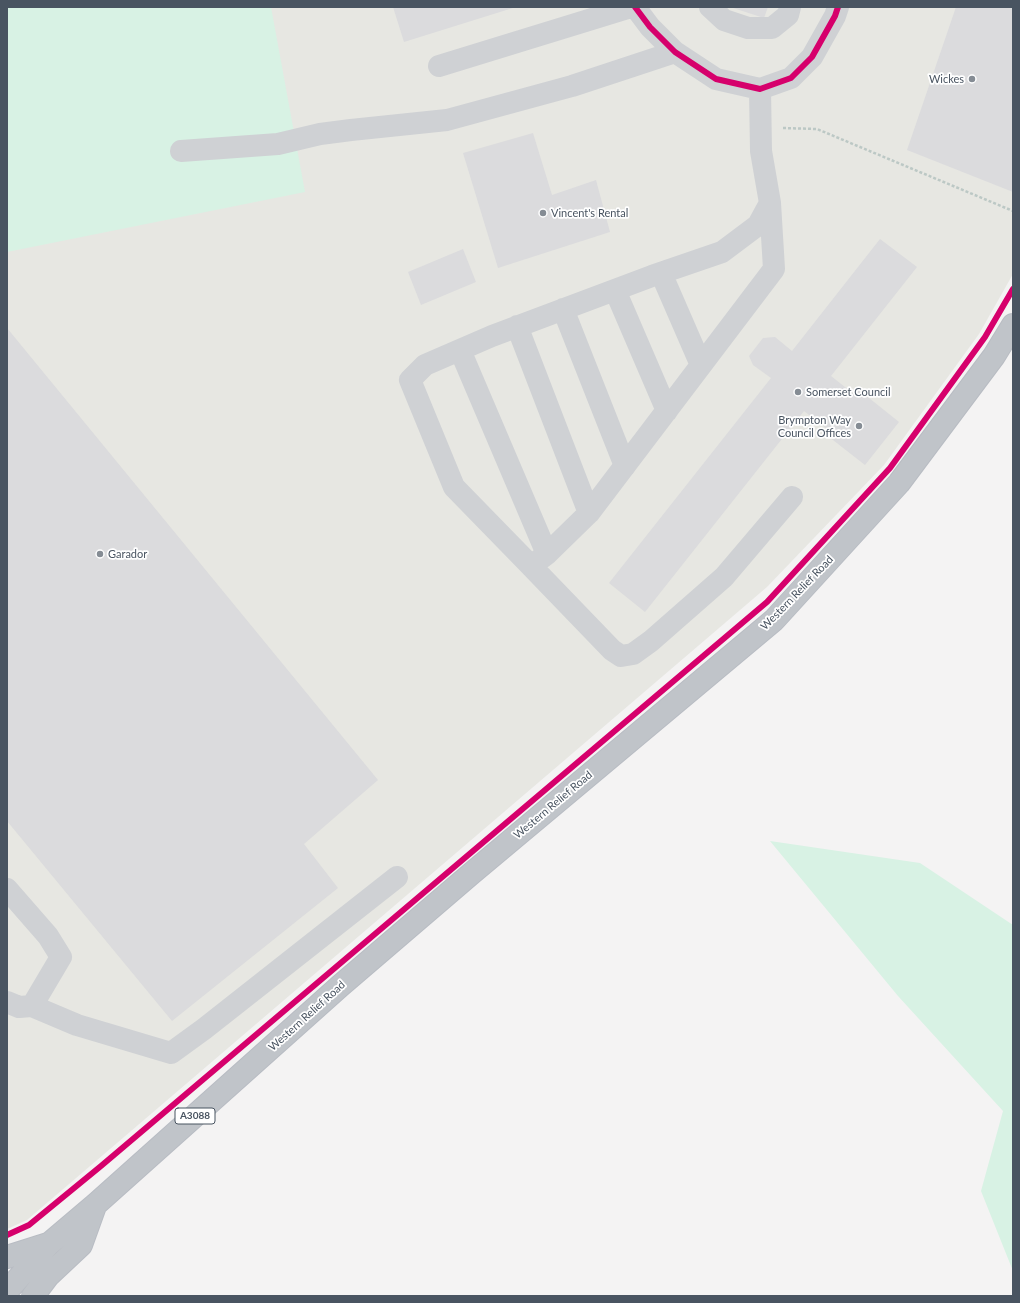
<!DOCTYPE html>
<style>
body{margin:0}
#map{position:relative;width:1020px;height:1303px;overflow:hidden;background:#f4f3f3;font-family:Lato,sans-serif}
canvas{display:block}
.frame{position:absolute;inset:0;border:8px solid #495461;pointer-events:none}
</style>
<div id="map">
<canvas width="1020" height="1303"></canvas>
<div class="frame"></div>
</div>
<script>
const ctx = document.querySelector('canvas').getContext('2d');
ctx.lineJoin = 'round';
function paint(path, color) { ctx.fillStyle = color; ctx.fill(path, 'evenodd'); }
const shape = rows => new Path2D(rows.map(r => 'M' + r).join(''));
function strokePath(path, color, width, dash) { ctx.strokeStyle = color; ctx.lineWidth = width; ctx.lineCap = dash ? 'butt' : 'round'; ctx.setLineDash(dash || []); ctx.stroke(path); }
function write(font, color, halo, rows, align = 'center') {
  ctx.font = font + ' Lato,sans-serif'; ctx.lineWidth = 3.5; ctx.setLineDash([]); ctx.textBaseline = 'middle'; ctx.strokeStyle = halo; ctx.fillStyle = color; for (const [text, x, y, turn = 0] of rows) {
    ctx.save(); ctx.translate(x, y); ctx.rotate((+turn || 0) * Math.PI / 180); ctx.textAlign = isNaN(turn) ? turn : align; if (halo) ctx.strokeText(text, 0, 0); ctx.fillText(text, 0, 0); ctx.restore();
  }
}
const commercial = shape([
 [7,7,1013,7,1013,274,979,334,884,465,767,587,27,1220,7,1229]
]);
const green = shape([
 [7,7,271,7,305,192,7,252],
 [770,841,920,863,1013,925,1013,1271,981,1191,1003,1111,898,996]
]);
const building = shape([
 [393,7,516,7,404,42],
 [730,7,768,7,764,18],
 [956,7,1013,7,1013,192,907,150],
 [533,133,552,195,596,180,610,232,498,268,463,153],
 [880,239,917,267,831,376,855,395,859,390,899,422,865,465,824,433,827,429,804,411,645,612,609,583,771,378,753,365,749,356,763,338,775,337,792,351],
 [463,249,476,282,421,305,408,272],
 [7,328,378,780,304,844,338,888,172,1021,7,821]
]);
const path = shape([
 [783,128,817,129,1013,211]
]);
const minor = shape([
 [635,7,650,27,675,52,716,79,760,89,791,78,812,57,835,16,838,7],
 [710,7,724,20,748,28,772,28,788,15,790,7],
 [439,66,631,7],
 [760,89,761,151,770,203,758,225,722,252,652,276,492,336,425,365,410,380,454,487,531,566,547,554,589,513,774,269,770,203],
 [181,151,278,144,320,134,351,130,447,120,572,86,675,52],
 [661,273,701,365],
 [615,290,667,411],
 [563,309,625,466],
 [517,326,589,513],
 [460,350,547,554],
 [531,566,612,650,621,656,633,654,651,641,724,577,792,497],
 [7,889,48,936,61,957,32,1006,19,1007,7,1002],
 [32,1006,77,1025,171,1053,204,1029,397,877]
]);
const highway = shape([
 [7,1257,48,1244],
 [7,1291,49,1244,95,1205,340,986,472,873,774,620,899,483,994,356,1013,325],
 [33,1296,48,1276,81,1245,95,1206]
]);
const cycleway = shape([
 [635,7,650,27,675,52,716,79,760,89,791,78,812,57,835,16,838,7],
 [7,1235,29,1225,101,1166,767,602,890,468,985,337,1013,289]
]);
const markers = [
 [972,79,4,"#858c94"],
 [543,213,4,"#858c94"],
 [798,392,4,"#858c94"],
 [859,426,4,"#858c94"],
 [100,554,4,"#858c94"]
];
const shields = [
 [195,1116,40]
];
const shieldNames = [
 ["A3088",195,1116]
];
const poiNames = [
 ["Wickes",964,79,"right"],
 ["Vincent's Rental",551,213],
 ["Somerset Council",806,392],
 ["Brympton Way",851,420,"right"],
 ["Council Offices",851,433,"right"],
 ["Garador",108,554]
];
const streetNames = [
 ["Western Relief Road",797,593,-46],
 ["Western Relief Road",553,805,-40],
 ["Western Relief Road",307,1016,-42]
];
paint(commercial, '#e7e7e2');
paint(green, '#d8f2e4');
paint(building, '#dbdbdd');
strokePath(highway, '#b8bcc3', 24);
strokePath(path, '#bcc8c5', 2.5, [3, 2]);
strokePath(minor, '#cfd1d4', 22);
strokePath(highway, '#c0c4c9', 22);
strokePath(cycleway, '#d6006c', 6);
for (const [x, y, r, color] of markers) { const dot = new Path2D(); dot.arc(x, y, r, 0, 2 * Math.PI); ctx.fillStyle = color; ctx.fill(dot); strokePath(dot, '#fff', 1.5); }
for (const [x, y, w] of shields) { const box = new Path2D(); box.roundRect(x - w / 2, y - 8, w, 16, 3); ctx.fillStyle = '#fff'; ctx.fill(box); strokePath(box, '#495461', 1); }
write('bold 10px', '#495461', null, shieldNames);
write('11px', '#495461', '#fff', poiNames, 'left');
write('11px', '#495461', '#fff', streetNames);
</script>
